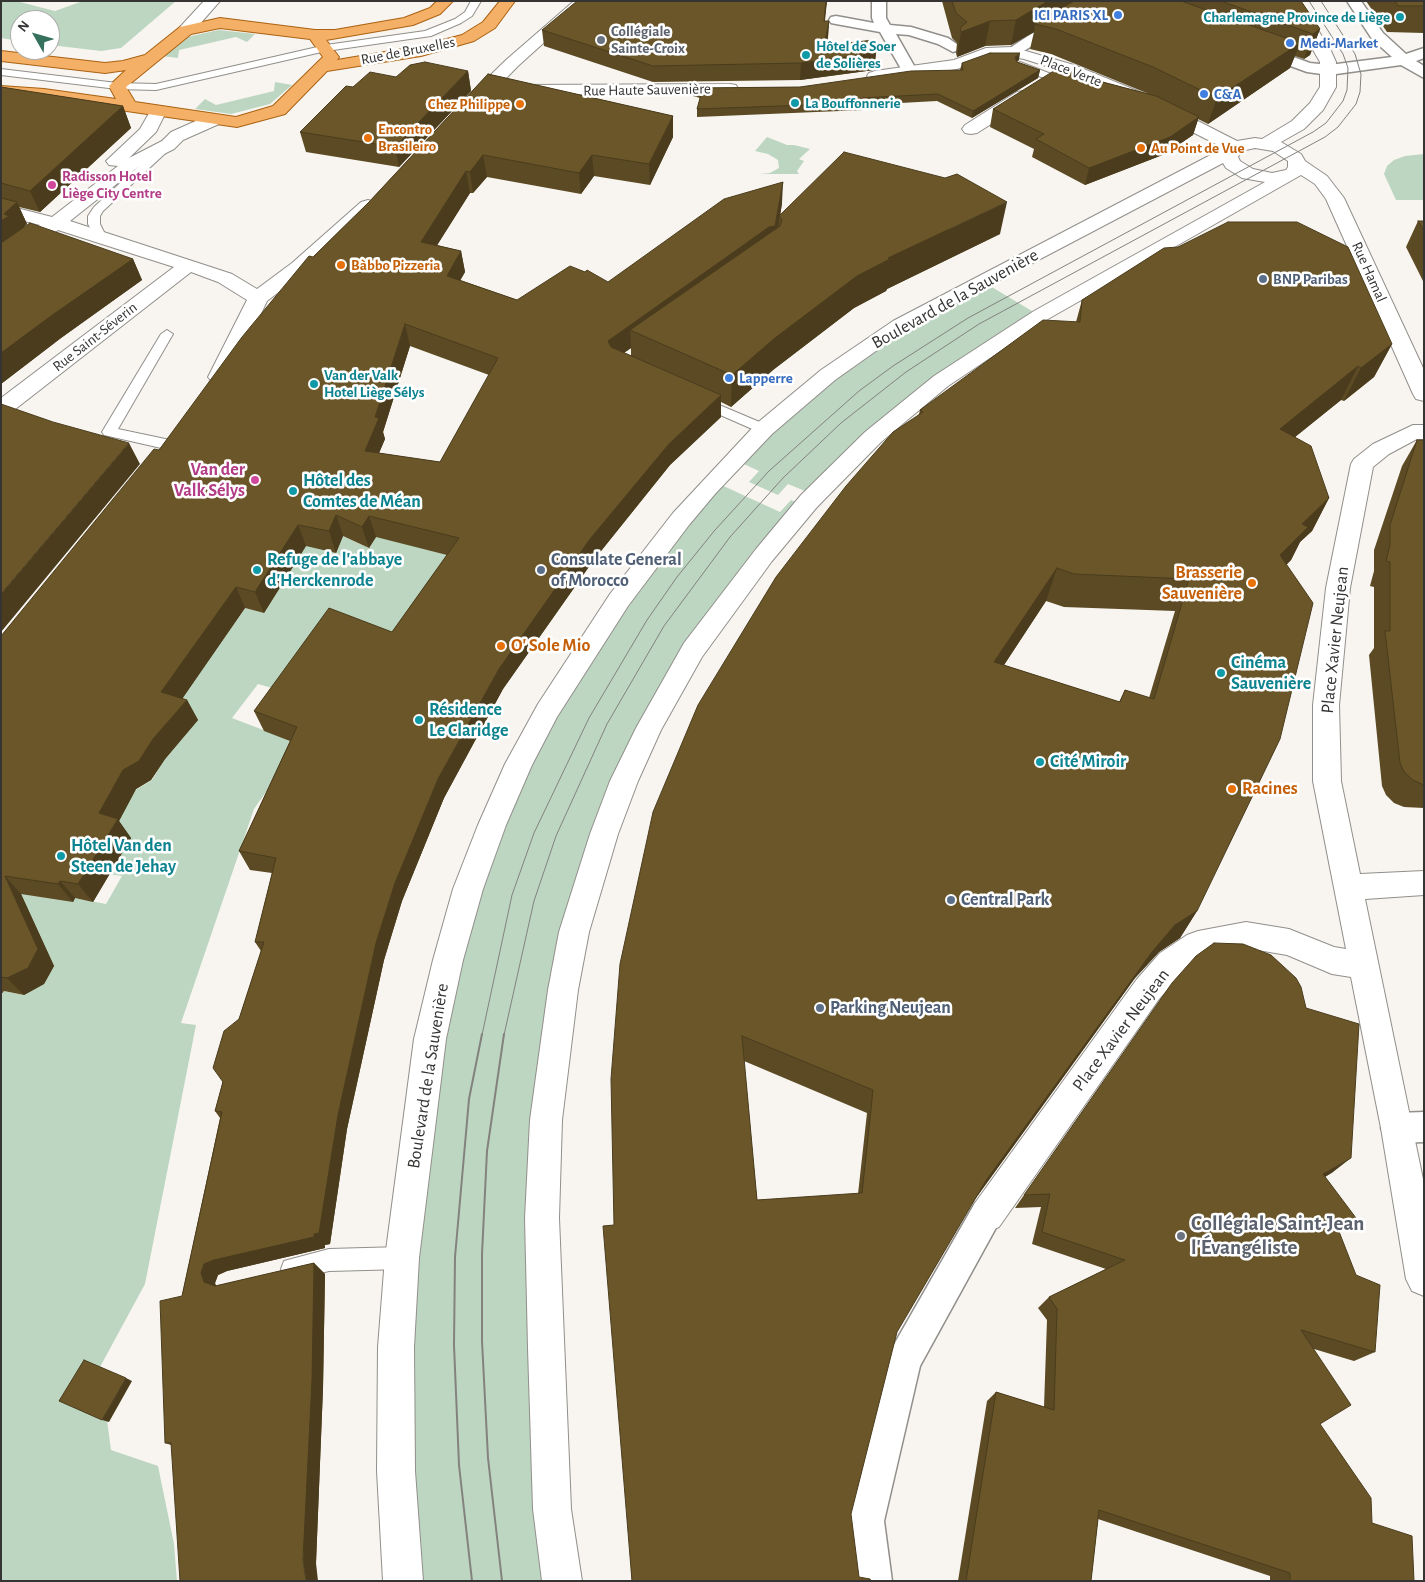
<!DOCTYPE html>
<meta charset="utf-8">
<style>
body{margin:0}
#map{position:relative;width:1425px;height:1582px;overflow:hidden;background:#f8f5f0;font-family:"Alegreya Sans",sans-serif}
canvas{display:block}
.frame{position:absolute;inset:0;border:2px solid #353433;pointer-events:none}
.north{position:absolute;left:10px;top:10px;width:50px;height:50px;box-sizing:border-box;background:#fff;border:1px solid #aeaead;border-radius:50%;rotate:308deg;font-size:14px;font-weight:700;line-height:20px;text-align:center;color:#353433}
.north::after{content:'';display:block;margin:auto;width:18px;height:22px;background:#35715c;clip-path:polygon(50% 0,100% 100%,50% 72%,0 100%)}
</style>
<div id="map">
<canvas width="1425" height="1582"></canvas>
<div class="frame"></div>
<div class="north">N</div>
</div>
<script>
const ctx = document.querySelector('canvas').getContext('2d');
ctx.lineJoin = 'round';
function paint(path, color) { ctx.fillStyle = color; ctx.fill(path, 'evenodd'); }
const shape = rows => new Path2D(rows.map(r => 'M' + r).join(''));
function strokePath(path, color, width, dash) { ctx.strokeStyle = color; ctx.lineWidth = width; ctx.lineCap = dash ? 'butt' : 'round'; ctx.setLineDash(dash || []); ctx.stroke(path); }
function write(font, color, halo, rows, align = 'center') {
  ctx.font = font + ' "Alegreya Sans",sans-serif'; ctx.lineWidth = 5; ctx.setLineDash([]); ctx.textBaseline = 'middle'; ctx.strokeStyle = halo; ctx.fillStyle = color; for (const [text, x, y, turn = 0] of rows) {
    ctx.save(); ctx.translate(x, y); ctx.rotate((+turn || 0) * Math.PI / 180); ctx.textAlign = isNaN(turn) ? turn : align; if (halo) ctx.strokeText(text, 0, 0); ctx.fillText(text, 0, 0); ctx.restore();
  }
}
const green = shape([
 [1,1,16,1,55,11,83,1,176,1,121,48,101,51,50,45,50,20,20,20,20,41,1,38],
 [219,30,255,34,247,42,236,37,179,50,178,58,162,56,187,37],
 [275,82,292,85,270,104,231,114,195,109,205,99,216,105,274,91],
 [767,137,787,145,794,145,810,149,799,159,804,161,797,171,799,174,760,174,770,173,779,168,778,160,768,154,755,151],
 [1424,154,1424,200,1396,200,1384,174,1387,166,1394,160,1405,156],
 [985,283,1037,314,812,494,788,484,778,495,749,482,759,471,737,461,768,430,902,326],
 [717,483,780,512,791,500,800,504,689,649,558,988,557,1581,410,1581,403,1346,435,1040,496,826,586,655],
 [387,520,453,556,381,646,272,688,258,684,232,718,300,744,254,809,181,1023,196,1025,145,1284,100,1367,111,1450,158,1466,174,1544,177,1581,1,1581,1,996,4,991,24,995,44,984,54,966,1,891,75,898,106,904,122,876,109,874,113,832,132,792,152,780,161,765,169,738,180,741,197,720,177,706,245,608,264,613,306,546,343,536,369,548]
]);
const service = shape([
 [471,1,481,1,472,16,461,23,431,36,326,51,156,90,117,89,1,75,1,69,117,83,156,84,326,45,425,31,455,19,465,12,471,1],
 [1020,62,1072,82,1073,84,1072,86,1064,86,1016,67,1015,65,1020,62],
 [168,142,172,143,174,145,172,147,103,211,100,216,100,224,107,238,105,241,97,241,88,224,88,216,94,207,164,143,168,142],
 [167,330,173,334,118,429,170,440,175,442,177,445,175,448,170,450,104,435,102,432,161,334,167,330],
 [698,396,769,426,771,429,769,432,764,434,759,432,693,403,691,400,693,397,698,396],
 [402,1247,410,1250,413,1258,410,1266,402,1269,329,1271,292,1280,284,1277,281,1269,284,1261,329,1249,402,1247]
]);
const pedestrian = shape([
 [872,1,886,1,886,18,890,25,911,27,948,38,961,47,958,50,953,52,938,44,909,35,896,34,917,71,914,74,909,76,904,74,880,32,836,24,831,23,829,20,831,17,836,16,874,23,872,18,872,1],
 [1089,1,1107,1,1017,55,1012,57,1007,55,1004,52,1028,36,1089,1],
 [1347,1,1361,1,1383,33,1406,54,1424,48,1424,58,1416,61,1424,66,1424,78,1401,65,1329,75,1307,72,1255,53,1252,50,1255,47,1260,45,1310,63,1329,65,1392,57,1372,39,1347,1],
 [1424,1112,1424,1142,1397,1143,1386,1139,1381,1128,1386,1117,1397,1113,1424,1112],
 [987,1199,999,1203,1003,1215,920,1366,884,1521,892,1581,854,1581,846,1521,887,1360,892,1348,975,1203,987,1199]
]);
const minor = shape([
 [204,1,220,1,192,33,180,33,178,30,180,27,204,1],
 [574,1,590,1,518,66,477,108,465,108,463,104,465,100,506,60,574,1],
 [1285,1,1300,1,1331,51,1336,62,1336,87,1323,110,1304,129,1281,142,1301,154,1305,161,1327,176,1344,198,1424,370,1424,401,1416,399,1413,394,1326,199,1315,184,1301,175,1048,319,948,386,881,442,817,507,772,561,702,657,661,730,638,781,618,834,589,932,578,990,562,1120,559,1218,571,1509,582,1581,542,1581,533,1509,528,1348,525,1218,530,1120,548,990,559,932,590,834,610,781,636,728,684,643,756,549,801,495,865,432,934,376,1034,311,1265,182,1242,178,1226,168,1223,163,907,329,835,380,772,434,715,494,689,525,628,606,557,717,532,765,506,825,483,889,463,960,446,1039,419,1258,414,1347,415,1471,423,1581,383,1581,377,1471,378,1347,385,1258,414,1039,433,960,453,889,478,825,505,764,538,704,610,594,673,513,756,424,821,370,893,321,1224,148,1133,102,1062,71,1024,59,1012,57,988,58,957,69,875,81,869,79,867,76,869,73,875,71,954,60,986,48,1012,47,1074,65,1145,94,1237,141,1255,138,1262,139,1292,121,1310,103,1320,87,1320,62,1285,1],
 [1255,148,1273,151,1288,161,1288,167,1286,170,1272,173,1253,169,1240,161,1238,157,1241,151,1255,148],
 [730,84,736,85,738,89,736,93,523,95,517,94,515,90,517,86,523,85,730,84],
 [1023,91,1029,92,1031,96,1029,100,977,133,971,134,965,133,962,129,965,125,1017,92,1023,91],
 [158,107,164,108,166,112,156,132,129,158,162,141,171,132,207,116,219,116,222,120,219,124,183,140,174,149,138,167,70,221,232,274,257,289,292,263,361,202,368,200,375,202,377,206,306,271,267,301,241,356,226,382,219,384,212,382,208,377,247,300,218,282,191,272,9,414,1,416,1,398,174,267,58,230,8,265,1,267,1,252,40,225,1,215,1,204,52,217,118,166,109,165,106,161,140,129,152,108,158,107],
 [1413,425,1424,425,1424,439,1417,439,1389,454,1373,467,1350,588,1339,705,1341,781,1360,874,1424,871,1424,895,1365,899,1424,1184,1424,1296,1412,1291,1406,1279,1381,1128,1351,977,1332,974,1287,955,1246,948,1205,956,1182,973,1159,999,999,1227,987,1232,975,1227,970,1215,975,1203,1137,979,1160,953,1187,935,1198,931,1246,922,1289,929,1334,947,1346,949,1313,781,1313,705,1326,588,1351,464,1354,459,1373,444,1413,425]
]);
const primary = shape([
 [437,1,453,1,440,14,413,25,326,40,339,57,337,60,420,46,462,35,483,22,500,1,515,1,495,28,474,41,421,56,327,71,285,114,237,127,44,99,1,96,1,86,44,89,116,99,109,86,126,70,105,73,1,61,1,51,105,63,123,61,145,55,180,27,220,18,315,30,335,30,404,18,430,8,437,1],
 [220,28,310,39,323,57,273,106,236,117,135,102,126,87,191,34,220,28]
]);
const tramFar1 = shape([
 [482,1035,512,895,534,833,589,718,647,620,677,577,715,530,769,471,859,391,893,366,968,318,1313,132,1326,123,1343,101,1347,90,1348,68,1343,54,1309,1],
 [504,1035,534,901,556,836,607,724,664,626,730,537,783,478,841,423,906,372,979,324,1325,137,1338,127,1356,104,1360,92,1361,74,1355,54,1321,1]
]);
const tram = shape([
 [472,1581,459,1465,454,1345,455,1257,469,1099,482,1034],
 [502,1581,488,1458,482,1341,482,1254,487,1151,504,1034]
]);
const wall = shape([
 [827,1,825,21,829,21,828,37,826,46,876,53,874,70,800,80,653,82,544,46,542,30],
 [942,1,1301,1,1320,29,1310,55,1304,59,1295,56,1290,68,1208,124,1198,119,1193,135,1165,154,1085,185,1032,157,1034,149,990,127,993,109,1095,80,1149,94,1051,54,1030,49,1034,32,1011,45,985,46,957,57,956,53,957,43,952,38],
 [1366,1,1424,1,1424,33,1387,32],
 [1019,60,1017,62,1040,70,1038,78,972,118,937,101,864,105,864,110,697,117,697,109,700,98,693,96,693,88,800,87,960,70,962,63],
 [468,71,471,91,399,167,306,152,300,132,353,87,396,77],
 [488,74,673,116,673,137,650,185,594,176,581,194,487,177,473,193,470,193,437,245,461,251,465,272,460,280,517,300,608,282,782,203,780,215,1000,234,887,289,886,291,854,308,773,370,731,407,721,402,721,417,670,465,593,561,503,689,444,798,402,901,384,960,347,1129,330,1244,325,1245,325,1248,227,1271,218,1275,215,1283,216,1286,314,1263,325,1274,323,1388,316,1563,171,1445,165,1443,182,1296,220,1118,215,1111,239,1019,261,951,255,942,272,873,250,870,239,851,290,741,264,731,254,711,392,632,447,555,376,537,369,548,343,536,336,553,306,546,264,613,245,608,182,699,187,700,198,720,165,759,151,780,136,789,119,821,131,838,93,902,75,898,73,902,21,894,54,966,44,984,24,995,4,991,1,995,1,636,159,450,313,257,369,202],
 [410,346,489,375,440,462,379,453,385,439,383,432],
 [631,348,631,356,624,353],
 [1,87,123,106,131,128,40,212,19,207,27,224,20,230,133,259,142,280,61,338,1,384],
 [1418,221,1424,221,1424,283,1406,247],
 [1082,300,1392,344,1374,377,1344,401,1341,400,1295,437,1329,498,1312,531,1300,542,1291,560,1287,564,1197,911,1180,938,1159,952,1135,978,973,1202,632,1581,614,1225,919,414,920,410,1076,322],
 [1046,601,1064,607,1175,611,1149,698,1125,690,1119,702,1004,665],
 [744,1061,867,1113,858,1194,757,1200],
 [1417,440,1424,440,1424,808,1404,807,1394,803,1386,795,1382,786,1369,655,1374,648,1374,587,1370,586,1374,571,1374,550,1402,466],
 [1333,1172,1325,1177,1338,1230,1375,1352,1354,1361,1314,1349,1320,1424,1372,1523,1414,1581,1270,1581,1270,1576,1098,1519,1091,1581,958,1581,987,1401,996,1392,1044,1407,1047,1320,1038,1308,1049,1297,1106,1269,1032,1244,1041,1207,1015,1208,1024,1195]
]);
const shadedWall = shape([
 [826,1,827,1,822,37,824,21],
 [1048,1,1085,1,1035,24,1034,32,1011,45,1016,20],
 [829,21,828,37,823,60,876,53,874,70,800,80,801,63,824,46],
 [990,21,985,46,957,57,961,32],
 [1320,29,1310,55,1304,59,1313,34],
 [1300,43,1290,68,1208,124,1217,98],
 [1020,53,1019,60,1013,64,1015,57],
 [1040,70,1038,78,972,118,973,111],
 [468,71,471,91,399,167,395,147],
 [123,106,131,128,40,212,30,191],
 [673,116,673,137,650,185,649,164],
 [1199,117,1193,135,1165,154,1085,185,1089,168],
 [483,155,487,177,473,193,470,172],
 [592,155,594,176,581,194,579,173],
 [466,171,470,193,426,263,421,242],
 [783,182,782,203,780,217,779,216,779,223,774,247,630,330,631,348,609,363,608,341],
 [17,202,27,224,1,250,1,221,4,214],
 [1007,202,1000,234,887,289,886,291,854,308,773,370,731,407,732,375,775,338,857,276,888,258],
 [461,251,465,272,451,297,447,276],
 [133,259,142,280,61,338,1,384,1,353,51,316],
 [405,324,410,346,383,432,385,439,371,472,365,451],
 [1392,344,1374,377,1344,401,1361,368],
 [1358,366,1341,400,1264,462,1280,429],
 [721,395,721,417,670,465,593,561,503,689,444,798,402,901,384,960,347,1129,330,1244,325,1245,325,1248,227,1271,218,1275,215,1283,218,1293,204,1282,201,1273,204,1264,214,1260,314,1234,338,1115,376,943,395,883,438,779,499,669,590,539,669,444],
 [129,443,140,464,1,632,1,594],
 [1329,498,1312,531,1300,542,1291,560,1264,588,1280,555,1302,524],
 [336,515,343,536,336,553,329,531],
 [369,516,376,537,369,548,362,527],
 [298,525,306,546,264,613,255,592],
 [1057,568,1046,601,985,694,994,662],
 [236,587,245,608,173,712,161,692],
 [187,700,198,720,165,759,151,780,136,789,119,821,131,838,93,902,78,884,99,813,123,770,153,739],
 [5,876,21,894,54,966,44,984,24,995,7,978],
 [60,881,75,898,73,902,58,884],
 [1197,911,1180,938,1159,952,1135,978,973,1202,985,1182,1152,952,1175,925],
 [1351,1158,1333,1172,1306,1188,1323,1174],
 [314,1263,325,1274,323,1388,316,1563,318,1581,306,1581,303,1560],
 [126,1378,132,1381,109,1422,102,1420]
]);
const building = shape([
 [577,1,826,1,824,21,829,21,824,46,873,40,876,53,801,63,653,66,542,30,577,1],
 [952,1,1048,1,1016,20,990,21,961,32,960,28,967,22,956,13,952,1],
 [1074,1,1181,1,1300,43,1217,98,1153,67,1056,29,1035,24,1074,1],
 [1221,1,1301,1,1320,29,1313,34,1221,1],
 [1395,1,1424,1,1424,6,1398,6,1395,1],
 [990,53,1020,53,1015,57,1017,62,1040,70,973,111,938,94,862,98,864,103,697,109,702,91,693,88,800,87,911,71,963,70,962,63,990,53],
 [425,62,468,71,395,147,300,132,346,86,353,87,370,72,396,77,410,65,425,62],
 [1060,67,1095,80,1156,96,1199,117,1170,137,1089,168,1036,139,1044,134,993,109,1060,67],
 [488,74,673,116,649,164,592,155,579,173,483,155,470,172,466,171,421,242,461,251,447,276,517,300,570,266,585,272,587,270,608,282,724,199,783,182,775,226,769,227,608,341,611,347,721,395,669,444,590,539,499,669,438,779,395,883,376,943,338,1115,319,1233,314,1234,314,1237,214,1260,204,1264,201,1273,204,1282,215,1286,314,1263,312,1380,303,1560,306,1581,180,1581,171,1443,165,1443,160,1301,182,1296,222,1112,215,1111,223,1082,213,1068,224,1031,239,1019,264,942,255,942,276,858,239,851,297,727,254,711,329,608,392,632,459,538,369,516,362,527,336,515,329,531,298,525,255,592,236,587,161,692,187,700,153,739,139,761,123,770,99,813,118,819,78,884,60,881,58,884,5,876,38,949,28,968,7,978,1,977,1,636,154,449,159,450,242,337,309,256,313,257,369,202,488,74],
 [405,324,498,358,440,462,365,451,379,418,375,417,405,324],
 [1,87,123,106,30,191,1,183,1,87],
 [844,152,945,178,957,174,1007,202,888,258,890,259,857,276,775,338,732,375,630,330,780,226,782,220,779,216,844,152],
 [1,198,17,202,4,214,9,216,1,221,1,198],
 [1418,221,1424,221,1424,231,1418,221],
 [1228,222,1297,222,1348,247,1392,344,1361,368,1358,366,1280,429,1311,446,1329,498,1302,524,1308,527,1280,555,1313,603,1280,739,1197,911,1175,925,1152,952,985,1182,897,1332,851,1514,859,1577,870,1579,871,1581,632,1581,603,1226,614,1225,611,1079,620,964,653,812,698,705,776,577,846,486,893,432,923,412,920,410,1043,320,1080,322,1082,300,1164,248,1178,247,1228,222],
 [1057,568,1074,574,1189,579,1154,699,1125,690,1120,702,994,662,1057,568],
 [742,1036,873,1090,862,1193,757,1200,742,1036],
 [30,223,133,259,51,316,1,353,1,243,30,223],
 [1,404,53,422,129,443,1,594,1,404],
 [1417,440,1424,440,1424,785,1413,780,1404,772,1400,763,1385,631,1390,631,1390,562,1386,561,1390,545,1390,525,1417,440],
 [1214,943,1243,944,1271,955,1296,978,1301,987,1306,1008,1359,1024,1351,1158,1323,1174,1356,1218,1338,1229,1356,1275,1380,1285,1375,1352,1301,1330,1351,1405,1320,1424,1371,1498,1372,1523,1412,1536,1414,1581,1290,1581,1290,1573,1099,1510,1091,1581,966,1581,996,1392,1054,1410,1057,1309,1049,1297,1125,1260,1042,1232,1050,1194,1024,1195,1172,983,1196,956,1214,943],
 [84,1360,126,1378,102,1420,59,1401,84,1360]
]);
const markers = [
 [1118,15,5,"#3f7fe0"],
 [1400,17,5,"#0f9aa8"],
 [601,40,5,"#6b7280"],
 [1290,43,5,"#3f7fe0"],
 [806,55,5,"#0f9aa8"],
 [1204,94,5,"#3f7fe0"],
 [795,103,5,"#0f9aa8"],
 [520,104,5,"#e8710a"],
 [368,138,5,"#e8710a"],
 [1141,148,5,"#e8710a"],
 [52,185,5,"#d1479c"],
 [341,265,5,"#e8710a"],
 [1263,279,5,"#5c6f8a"],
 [729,378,5,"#3f7fe0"],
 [314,384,5,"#0f9aa8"],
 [255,480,5,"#d1479c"],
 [293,491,5,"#0f9aa8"],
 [257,570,5,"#0f9aa8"],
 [541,570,5,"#5c6f8a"],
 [1252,583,5,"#e8710a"],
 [501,646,5,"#e8710a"],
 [1221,673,5,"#0f9aa8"],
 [419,720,5,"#0f9aa8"],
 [1040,762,5,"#0f9aa8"],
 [1232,789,5,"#e8710a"],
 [61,856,5,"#0f9aa8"],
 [951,900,5,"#5c6f8a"],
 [820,1008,5,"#5c6f8a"],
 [1181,1236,5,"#6b7280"]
];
const farShopnames = [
 ["ICI PARIS XL",1108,15,"right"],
 ["Medi-Market",1300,43],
 ["C&A",1214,94],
 ["Lapperre",739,378]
];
const farCulturenames = [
 ["Charlemagne Province de Liège",1390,17,"right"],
 ["Hôtel de Soer",816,46],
 ["de Solières",816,63],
 ["La Bouffonnerie",805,103],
 ["Van der Valk",324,375],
 ["Hotel Liège Sélys",324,392]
];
const farWorshipnames = [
 ["Collégiale",611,31],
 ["Sainte-Croix",611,48]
];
const farStreetnames = [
 ["Rue de Bruxelles",408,51,-11],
 ["Place Verte",1071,71,21],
 ["Rue Haute Sauvenière",647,90,-1],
 ["Rue Hamal",1369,272,66],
 ["Rue Saint-Séverin",95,337,-38]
];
const farFoodnames = [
 ["Chez Philippe",510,104,"right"],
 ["Encontro",378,129],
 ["Brasileiro",378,146],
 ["Au Point de Vue",1151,148],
 ["Bàbbo Pizzeria",351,265]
];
const farHotelnames = [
 ["Radisson Hotel",62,176],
 ["Liège City Centre",62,193]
];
const farServicenames = [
 ["BNP Paribas",1273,279]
];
const streetNames = [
 ["Boulevard de la Sauvenière",955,299,-29],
 ["Place Xavier Neujean",1335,640,-84],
 ["Place Xavier Neujean",1121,1030,-53],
 ["Boulevard de la Sauvenière",428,1076,-81]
];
const hotelNames = [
 ["Van der",245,470],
 ["Valk Sélys",245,491]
];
const cultureNames = [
 ["Hôtel des",303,481],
 ["Comtes de Méan",303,502],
 ["Refuge de l'abbaye",267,560],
 ["d'Herckenrode",267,581],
 ["Cinéma",1231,663],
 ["Sauvenière",1231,684],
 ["Résidence",429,710],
 ["Le Claridge",429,731],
 ["Cité Miroir",1050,762],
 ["Hôtel Van den",71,846],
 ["Steen de Jehay",71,867]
];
const serviceNames = [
 ["Consulate General",551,560],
 ["of Morocco",551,581],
 ["Central Park",961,900],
 ["Parking Neujean",830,1008]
];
const foodNames = [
 ["Brasserie",1242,573,"right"],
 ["Sauvenière",1242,594,"right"],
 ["O' Sole Mio",511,646],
 ["Racines",1242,789]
];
const nearWorshipnames = [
 ["Collégiale Saint-Jean",1191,1224],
 ["l'Évangéliste",1191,1248]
];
paint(green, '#bdd6c1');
strokePath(service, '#918f8b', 2);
strokePath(pedestrian, '#918f8b', 3);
strokePath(minor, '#918f8b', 2);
strokePath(primary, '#ab6212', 2);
paint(service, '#fff');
paint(pedestrian, '#fff');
paint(minor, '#fff');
paint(primary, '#f3b066');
strokePath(tramFar1, '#83827f', 1);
strokePath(tram, '#83827f', 2);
paint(wall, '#5b4a23');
paint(shadedWall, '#4a3c1d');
paint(building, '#6a5629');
strokePath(building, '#4a3c1d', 1);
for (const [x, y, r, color] of markers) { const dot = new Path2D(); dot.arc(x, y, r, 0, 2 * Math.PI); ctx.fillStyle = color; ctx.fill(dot); strokePath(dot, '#fff', 2); }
write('bold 15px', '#366cbe', '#fff', farShopnames, 'left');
write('bold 15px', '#0d838f', '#fff', farCulturenames, 'left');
write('bold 15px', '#5b616d', '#fff', farWorshipnames, 'left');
write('15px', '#353433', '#fff', farStreetnames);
write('bold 15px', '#c56008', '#fff', farFoodnames, 'left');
write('bold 15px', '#b23c85', '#fff', farHotelnames, 'left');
write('bold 15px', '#4e5e75', '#fff', farServicenames, 'left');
write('18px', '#353433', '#fff', streetNames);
write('bold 18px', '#b23c85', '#fff', hotelNames, 'right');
write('bold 18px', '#0d838f', '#fff', cultureNames, 'left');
write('bold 18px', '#4e5e75', '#fff', serviceNames, 'left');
write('bold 18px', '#c56008', '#fff', foodNames, 'left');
write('bold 21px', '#5b616d', '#fff', nearWorshipnames, 'left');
</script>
